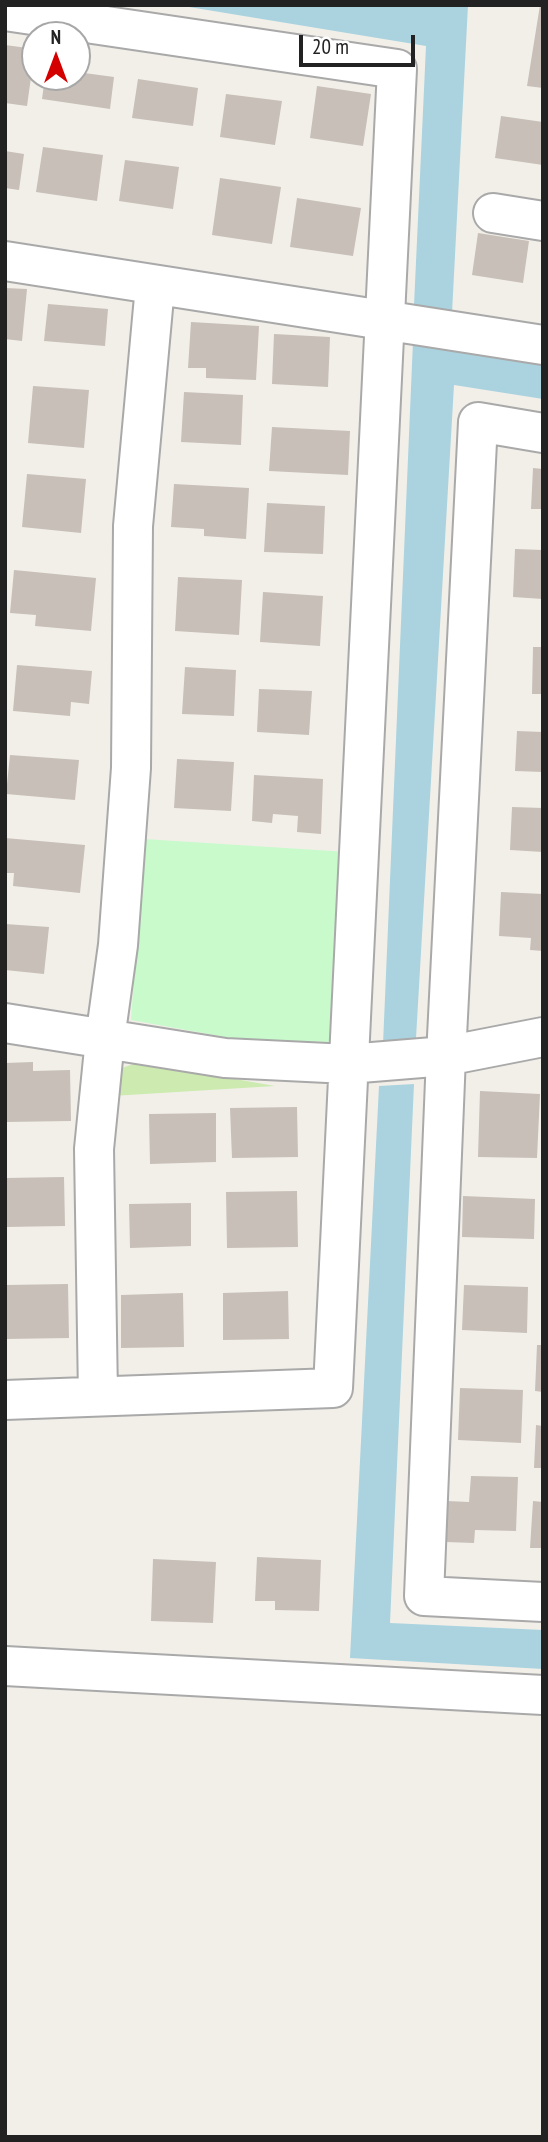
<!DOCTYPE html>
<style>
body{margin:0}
#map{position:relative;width:548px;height:2142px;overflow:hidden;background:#f2efe9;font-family:"PT Sans Narrow",sans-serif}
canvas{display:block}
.frame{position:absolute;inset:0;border:7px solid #222;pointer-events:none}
.north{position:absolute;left:21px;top:21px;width:70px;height:70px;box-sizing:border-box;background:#fff;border:2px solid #a7a7a7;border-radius:50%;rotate:0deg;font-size:19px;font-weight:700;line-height:28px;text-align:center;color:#222}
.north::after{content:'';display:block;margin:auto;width:24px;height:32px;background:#d40000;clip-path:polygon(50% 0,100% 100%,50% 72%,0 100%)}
.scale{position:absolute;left:299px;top:35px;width:116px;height:32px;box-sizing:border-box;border:4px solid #222;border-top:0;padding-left:9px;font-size:21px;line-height:24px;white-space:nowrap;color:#222;-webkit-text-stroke:5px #fff;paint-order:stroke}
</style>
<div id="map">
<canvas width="548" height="2142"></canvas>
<div class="frame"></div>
<div class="north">N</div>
<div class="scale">20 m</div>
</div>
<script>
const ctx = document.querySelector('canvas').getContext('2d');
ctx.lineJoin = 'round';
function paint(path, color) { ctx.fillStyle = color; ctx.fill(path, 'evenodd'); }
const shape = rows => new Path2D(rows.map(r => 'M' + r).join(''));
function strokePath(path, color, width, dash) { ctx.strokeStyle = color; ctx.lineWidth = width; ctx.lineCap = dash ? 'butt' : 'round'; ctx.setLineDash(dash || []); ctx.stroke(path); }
const grass = shape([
 [139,1062,275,1086,112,1096,116,1070]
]);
const park = shape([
 [144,839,348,852,338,1042,247,1041,131,1020]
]);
const water = shape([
 [177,5,468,5,452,313,414,305,426,46],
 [413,341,543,363,543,399,454,385,416,1038,383,1044],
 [414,1084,390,1623,543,1630,543,1669,350,1658,379,1086]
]);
const building = shape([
 [540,5,543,5,543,88,527,86],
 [5,45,35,49,27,106,5,103],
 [77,72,114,77,110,109,42,99,45,77,77,77],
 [138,79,198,88,193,126,132,118],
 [317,86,371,94,363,146,310,138],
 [226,94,282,101,275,145,220,137],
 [501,116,543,122,543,165,495,158],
 [43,147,103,155,97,201,36,192],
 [5,151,24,154,19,190,5,188],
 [125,160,179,167,173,209,119,201],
 [220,178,281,187,272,244,212,235],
 [297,198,361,208,353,256,290,247],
 [478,233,529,241,523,283,472,275],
 [5,288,27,289,22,341,5,339],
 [48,304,108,309,105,346,44,341],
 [191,322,259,326,256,380,206,378,206,368,188,368],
 [274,334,330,337,328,387,272,384],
 [33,386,89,390,84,448,28,443],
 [184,392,243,395,241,445,181,442],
 [272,427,350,431,348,475,269,471],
 [533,468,543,469,543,509,531,509],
 [27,474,86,479,81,533,22,527],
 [174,484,249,488,246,539,204,536,204,529,171,527],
 [267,503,325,506,323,554,264,552],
 [515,549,543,550,543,599,513,597],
 [14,570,96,578,91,631,35,626,36,615,10,613],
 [178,577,242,580,239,635,175,631],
 [263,592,323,596,320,646,260,642],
 [533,647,543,647,543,694,532,694],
 [17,665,92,671,89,704,71,702,70,716,13,711],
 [185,667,236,670,234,716,182,714],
 [259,689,312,691,309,735,257,732],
 [517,731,543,732,543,772,515,771],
 [10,755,79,760,75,800,6,794],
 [177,759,234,762,231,811,174,808],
 [254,775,323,779,321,834,297,832,298,816,273,814,272,823,252,821],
 [512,807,543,808,543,852,510,850],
 [5,838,85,845,80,893,13,886,14,873,5,873],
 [501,892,543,894,543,951,530,950,531,938,499,936],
 [5,924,49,927,44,974,5,970],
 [33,1062,33,1071,70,1070,71,1121,5,1122,5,1063],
 [480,1091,540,1094,537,1158,478,1157],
 [297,1107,298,1157,232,1158,230,1108],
 [216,1113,216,1162,150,1164,149,1114],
 [64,1177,65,1226,5,1227,5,1178],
 [297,1191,298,1247,227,1248,226,1192],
 [463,1196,535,1199,534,1239,462,1237],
 [191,1203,191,1246,130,1248,129,1204],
 [68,1284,69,1338,5,1339,5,1285],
 [464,1285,528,1287,527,1333,462,1330],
 [288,1291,289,1339,223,1340,223,1293],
 [183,1293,184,1347,121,1348,121,1295],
 [537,1345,543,1345,543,1392,535,1391],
 [460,1388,523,1390,521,1443,458,1440],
 [536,1425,543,1426,543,1468,534,1468],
 [471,1476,518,1477,516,1531,475,1530,474,1543,446,1542,447,1501,469,1502],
 [533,1501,543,1502,543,1548,530,1548],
 [257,1557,321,1560,319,1611,275,1610,275,1601,255,1601],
 [153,1559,216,1562,213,1623,151,1621]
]);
const street = shape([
 [5,11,397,69,333,1388,5,1400],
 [493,213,543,221],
 [5,261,543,345],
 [543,433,478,422,446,1056,424,1596,543,1602],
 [5,1023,225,1058,348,1064,446,1056,543,1037],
 [98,1396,94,1149,105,1039,118,945,131,768,133,526,155,286],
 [5,1666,543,1695]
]);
paint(grass, '#cdebb0');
paint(park, '#c8facc');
paint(water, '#aad3df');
paint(building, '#c7bfb8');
strokePath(street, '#a9a9a9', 42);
strokePath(street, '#fff', 38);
</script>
